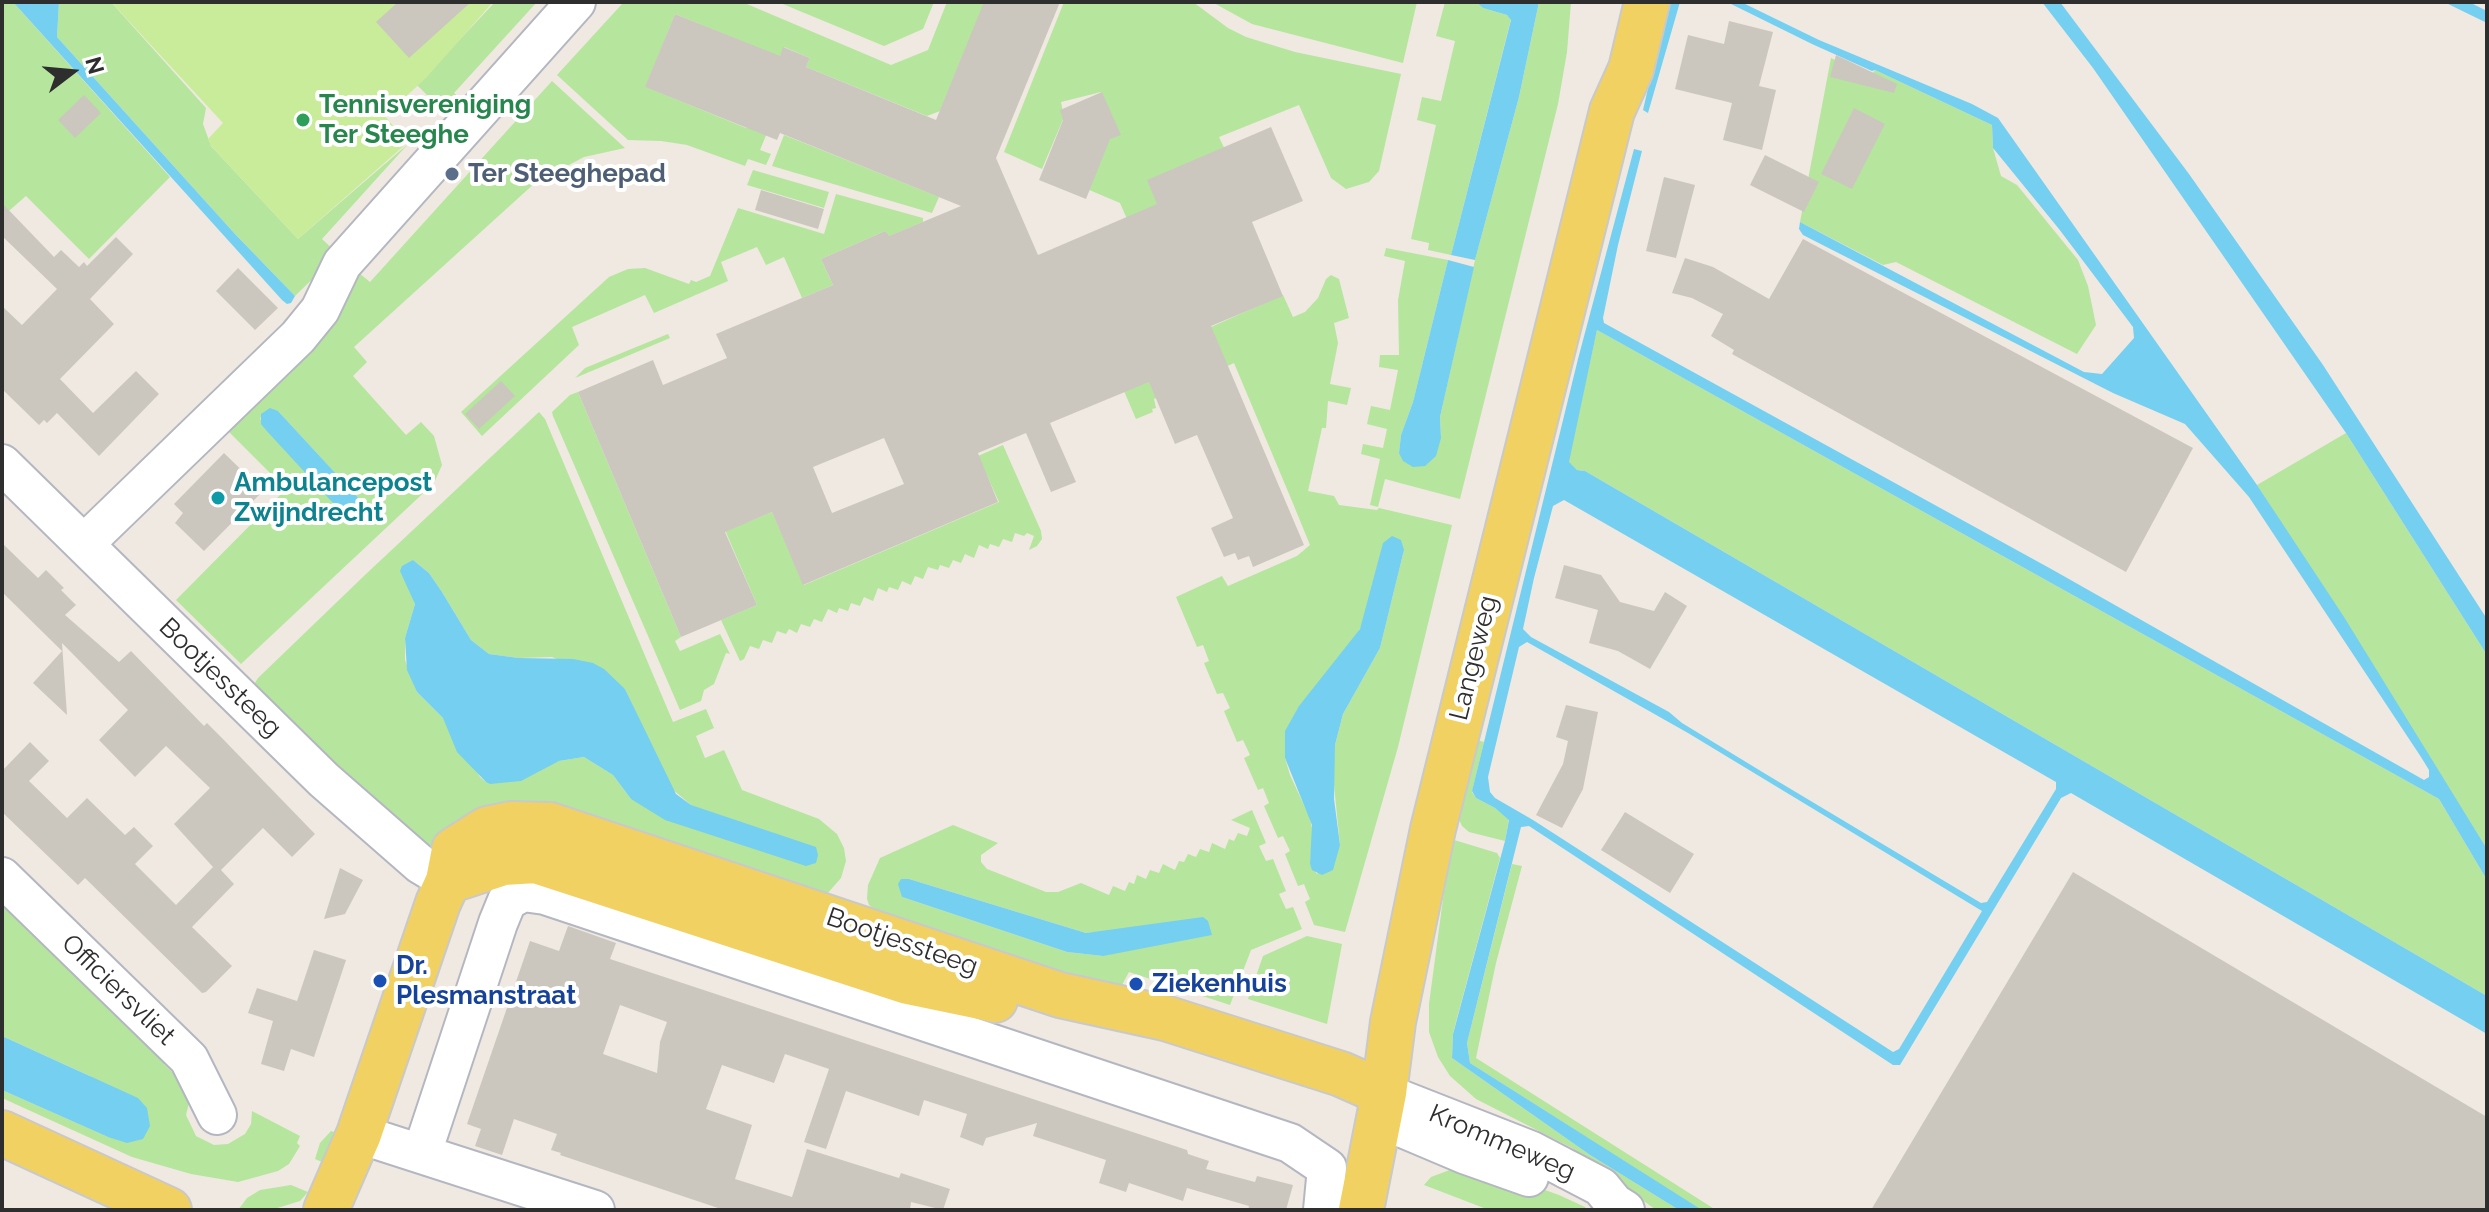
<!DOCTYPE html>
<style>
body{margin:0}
#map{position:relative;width:2489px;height:1212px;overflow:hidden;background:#efe9e1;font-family:Raleway,sans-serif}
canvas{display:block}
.frame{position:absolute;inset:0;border:4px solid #2e2e2e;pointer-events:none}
.north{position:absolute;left:32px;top:32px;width:80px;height:80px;-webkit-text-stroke:6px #fff;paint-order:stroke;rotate:74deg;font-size:22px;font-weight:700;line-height:32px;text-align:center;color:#2e2e2e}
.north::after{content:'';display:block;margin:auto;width:28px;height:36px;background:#2e2e2e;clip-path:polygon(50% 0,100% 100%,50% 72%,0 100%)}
</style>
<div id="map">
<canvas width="2489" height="1212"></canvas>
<div class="frame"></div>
<div class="north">N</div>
</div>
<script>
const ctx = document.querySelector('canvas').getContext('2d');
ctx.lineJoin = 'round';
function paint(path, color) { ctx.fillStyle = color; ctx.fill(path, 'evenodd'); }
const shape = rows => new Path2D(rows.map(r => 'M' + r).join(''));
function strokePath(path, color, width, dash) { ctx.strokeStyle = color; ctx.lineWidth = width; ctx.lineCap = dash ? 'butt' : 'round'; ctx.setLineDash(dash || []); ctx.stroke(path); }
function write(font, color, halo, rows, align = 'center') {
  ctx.font = font + ' Raleway,sans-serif'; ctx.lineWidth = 8; ctx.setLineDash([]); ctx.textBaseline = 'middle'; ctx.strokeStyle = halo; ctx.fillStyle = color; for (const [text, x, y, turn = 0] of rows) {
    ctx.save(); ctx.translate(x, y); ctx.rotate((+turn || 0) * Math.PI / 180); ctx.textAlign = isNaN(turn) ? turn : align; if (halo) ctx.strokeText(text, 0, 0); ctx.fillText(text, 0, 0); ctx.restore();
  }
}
const green = shape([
 [2,2,13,2,170,177,89,259,26,196,2,217],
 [59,2,111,2,206,108,203,124,211,146,298,239,408,144,322,239,338,254,295,296,235,234,57,37],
 [495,2,537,2,454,93,469,106,455,114,443,111,417,85],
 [620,2,742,2,891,65,928,50,947,2,987,2,940,111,927,116,806,67,810,58,784,47,780,57,675,14,646,87,746,128,769,128,760,150,771,154,766,165,748,159,745,166,687,145,661,141,628,140,557,75,622,4],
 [778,2,934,2,923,29,884,46],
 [1064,2,1193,2,1228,28,1246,37,1295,52,1401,74,1379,171,1369,182,1346,189,1331,178,1299,105,1219,137,1229,158,1161,208,1127,219,1120,203,1087,189,1111,134,1101,92,1061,102,1064,117,1042,169,1004,152],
 [1212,2,1417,2,1403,63,1252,24],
 [1445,2,1476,2,1483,8,1507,15,1511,19,1451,255,1428,250,1429,243,1411,239,1436,125,1417,120,1422,97,1441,101,1455,41,1436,36],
 [1539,2,1571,2,1567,52,1558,104,1460,499,1385,479,1378,507,1370,505,1380,459,1361,454,1363,444,1383,448,1387,429,1367,424,1371,406,1390,410,1398,370,1379,367,1380,355,1399,355,1398,300,1405,261,1384,256,1386,248,1448,260,1413,402,1401,435,1399,453,1441,438,1440,417,1475,260,1519,97],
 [1831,58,1870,77,1875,70,1992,125,1993,148,2001,176,2017,185,2078,260,2088,286,2096,325,2077,354,1896,262,1883,265,1800,222],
 [552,81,625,148,584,157,536,182,354,347,367,362,353,376,406,435,421,422,434,436,442,465,434,483,241,664,176,600,286,489,221,424,353,268,370,282],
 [278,411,311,447,363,504,265,429,260,418],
 [784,135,939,197,932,213,772,166],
 [753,170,829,192,824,208,747,185],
 [836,194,923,218,923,222,887,237,885,231,821,259,833,285,802,298,784,257,766,265,757,247,721,262,728,281,654,313,645,295,572,327,579,345,482,436,461,412,609,277,628,269,645,268,689,284,691,280,696,282,710,276,738,208,824,234],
 [1331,275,1339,279,1349,318,1334,323,1338,343,1330,384,1351,388,1347,405,1328,401,1326,428,1322,428,1308,491,1334,496,1339,505,1377,510,1379,508,1452,525,1398,747,1345,932,1314,925,1305,902,1310,899,1304,884,1298,886,1285,854,1290,851,1283,836,1278,838,1264,806,1269,803,1263,788,1258,790,1244,758,1250,755,1243,740,1237,742,1224,711,1230,708,1223,693,1217,694,1204,663,1209,661,1203,645,1197,647,1176,597,1222,576,1228,586,1297,556,1310,545,1292,501,1234,363,1154,399,1156,408,1152,409,1153,412,1136,419,1124,391,1211,327,1283,295,1293,317,1305,312,1318,298,1326,279],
 [1404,550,1380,648,1343,714,1335,745,1333,775,1340,845,1317,874,1310,864,1313,833,1310,818,1290,775,1285,758,1285,732,1299,707,1356,636],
 [1597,330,2439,799,2487,880,2487,996,1585,471,1577,470,1568,462],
 [668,334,670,338,575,378,585,368],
 [578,392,681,637,675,641,680,651,720,634,730,654,726,653,714,684,704,690,701,701,680,710,553,416,552,412,570,395],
 [539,412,545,419,673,722,706,709,714,728,696,736,705,758,724,750,742,790,819,819,837,834,844,848,846,861,841,878,827,894,821,897,434,848,426,851,253,686,258,678,366,574],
 [413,560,429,573,442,592,471,640,489,654,519,658,552,657,625,689,671,788,691,805,631,799,613,775,584,757,559,761,486,782,480,777,443,718,417,692,405,660,405,638,415,604,412,595],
 [2346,433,2487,655,2487,849,2257,485],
 [1003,445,1041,531,1042,539,1037,546,1029,550,1034,536,1027,533,1024,536,1015,533,1012,542,1003,539,999,547,990,544,988,549,979,545,974,558,965,554,961,563,953,560,949,568,940,565,938,570,928,567,923,579,915,576,911,585,902,581,898,590,889,587,887,592,878,588,873,601,864,597,860,606,851,603,848,611,839,608,837,613,828,609,822,622,814,619,810,627,801,624,797,633,789,629,786,634,777,631,772,643,763,640,759,649,750,646,744,659,740,661,721,620,757,605,705,483,748,522,772,512,804,585,999,502,978,456],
 [1473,739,1484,742,1472,792,1476,798,1495,808,1509,819,1505,841,1469,832,1462,826,1457,815],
 [1252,810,1266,843,1259,846,1266,861,1273,859,1286,891,1279,894,1286,909,1293,907,1302,929,1251,950,1230,1005,1129,972,1122,985,1069,987,878,912,869,905,867,899,868,885,880,858,953,825,998,843,981,855,981,862,987,869,1046,892,1058,892,1081,883,1109,895,1113,886,1125,891,1129,882,1134,884,1137,875,1146,879,1150,870,1159,873,1163,864,1175,870,1179,861,1184,862,1188,854,1196,857,1200,849,1209,852,1212,843,1225,849,1229,839,1234,841,1238,833,1247,836,1250,828,1231,820],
 [909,879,1086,933,1110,931,1103,956,1067,952,902,897],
 [1451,839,1497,853,1500,858,1453,1033,1452,1058,1590,1155,1679,1210,1656,1210,1572,1148,1476,1099,1450,1076,1438,1057,1429,1032,1429,1004],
 [1512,864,1522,866,1496,963,1476,1058,1716,1210,1701,1210,1470,1063,1467,1043],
 [2,891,166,1061,164,1064,172,1072,179,1066,191,1095,186,1115,196,1136,214,1145,228,1144,245,1134,251,1124,252,1111,300,1136,297,1143,300,1146,289,1164,278,1171,238,1182,191,1174,132,1157,2,1098,2,1090,108,1137,90,1076,2,1036],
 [1307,936,1342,944,1327,1024,1248,999,1263,956],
 [331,1131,342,1135,327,1164,315,1159,320,1143],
 [1455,1168,1495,1172,1559,1195,1585,1207,1587,1210,1489,1210,1424,1185,1431,1177],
 [291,1185,308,1192,300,1201,271,1210,238,1210,247,1198,260,1190]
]);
const pitch = shape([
 [111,2,493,2,427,77,385,116,407,143,298,239,211,146,208,139,223,123]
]);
const water = shape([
 [13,2,59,2,57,37,235,234,295,296,291,303,287,304,282,300],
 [1476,2,1539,2,1519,97,1475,260,1451,255,1511,20,1507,15,1483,8],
 [1668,2,1680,2,1648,113,1643,110],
 [1727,2,1741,2,1819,40,1972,104,1998,118,2257,485,2344,617,2487,849,2487,880,2439,799,1597,330,1569,462,1577,470,1585,471,2487,996,2487,1034,2071,793,2061,798,1900,1065,1893,1065,1529,826,1521,827,1467,1043,1470,1063,1702,1210,1679,1210,1590,1155,1452,1058,1453,1034,1505,841,1509,820,1495,808,1476,798,1472,791,1578,359,1634,149,1642,151,1618,245,1603,318,1604,323,2053,570,2378,754,2424,780,2429,777,2429,770,2421,757,2249,497,2185,424,2113,393,1803,235,1799,229,1800,222,2067,363,2084,372,2102,374,2134,338,2133,327,2059,229,1993,148,1992,125,1875,70,1872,71,1812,44],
 [1564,500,2056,782,2056,789,1987,902,1981,903,1764,773,1682,723,1669,712,1531,637,1523,629,1534,578,1553,506],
 [1527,642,1688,733,1982,911,1899,1049,1893,1052,1533,820,1495,798,1490,792,1488,777,1519,647],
 [2042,2,2060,2,2189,174,2323,365,2487,619,2487,655,2346,433,2093,68],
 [2444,2,2469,2,2487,11,2487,23],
 [1448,260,1474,267,1440,417,1441,438,1436,456,1425,466,1413,467,1403,461,1399,453,1401,435,1413,402],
 [270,408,278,411,361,501,364,507,361,515,353,519,345,516,265,429,261,424,261,414],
 [1392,536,1401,540,1404,550,1380,648,1343,714,1335,745,1334,799,1340,845,1333,870,1322,875,1312,870,1310,864,1312,825,1285,758,1285,731,1299,706,1360,629,1383,543],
 [413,560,429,573,442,592,471,640,489,654,519,658,573,659,593,663,604,669,625,689,676,794,691,805,816,847,818,855,816,863,806,866,665,820,631,799,613,775,584,757,559,761,521,781,490,784,486,782,457,752,443,718,417,692,407,670,405,638,415,604,400,571,402,566],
 [901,879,909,879,1086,933,1203,917,1208,921,1212,935,1103,956,1067,952,902,897,898,884],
 [2,1036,138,1098,147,1108,150,1126,143,1139,127,1143,108,1137,2,1090]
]);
const building = shape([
 [398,2,471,2,409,58,376,22],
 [984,2,1060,2,996,158,1038,255,1157,204,1147,180,1271,127,1303,201,1252,222,1283,296,1211,326,1304,545,1253,567,1249,556,1238,560,1235,553,1224,557,1211,528,1233,518,1197,435,1175,444,1149,382,1050,423,1076,482,1051,492,1026,433,978,453,998,502,803,585,772,512,725,532,757,605,681,637,578,392,653,360,663,385,727,358,716,334,833,285,821,259,885,231,889,236,961,206,780,133,777,140,645,87,675,14,780,56,783,47,810,58,806,67,936,120],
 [884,438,904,484,832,513,813,467],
 [1729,21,1773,32,1759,86,1776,90,1762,150,1723,140,1732,103,1675,89,1688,35,1724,44],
 [1836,55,1897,84,1894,93,1830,77],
 [1102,92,1121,135,1110,139,1086,199,1039,180,1063,120,1060,110],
 [84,95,101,113,75,138,58,120],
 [1854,108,1885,124,1852,189,1821,174],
 [1765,155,1819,182,1804,212,1750,185],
 [1664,177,1695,185,1676,258,1646,251],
 [761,190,824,209,818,229,755,210],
 [2,203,54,257,61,250,79,267,84,262,87,266,116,237,133,254,90,299,114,324,60,379,93,413,136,371,159,394,99,456,57,413,47,423,44,420,39,425,2,389,2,306,22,325,57,289,2,236],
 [1803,239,2193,448,2126,572,1732,354,1734,350,1711,336,1723,314,1692,298,1672,293,1685,258,1713,267,1769,299],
 [238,268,278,308,255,330,216,291],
 [501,381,515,396,479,429,465,414],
 [224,453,263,491,204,551,175,523,183,513,174,504],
 [2,543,38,578,46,570,64,588,61,590,76,605,65,615,119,662,131,651,204,726,207,723,220,736,315,834,292,857,263,828,221,870,234,884,192,927,232,966,206,992,202,993,85,878,78,885,2,812,2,771,30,742,49,761,29,781,67,818,87,798,125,835,134,827,153,846,135,864,176,905,213,867,174,824,210,788,166,746,135,777,99,740,128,710,62,643,67,715,33,683,62,651,2,592],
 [1564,565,1601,575,1620,602,1654,611,1665,592,1687,606,1650,669,1618,651,1589,643,1598,610,1555,598],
 [1566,705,1598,712,1583,789,1562,828,1536,815,1563,764,1568,741,1556,737],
 [1625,812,1694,854,1670,893,1601,850],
 [340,868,363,880,345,914,324,919],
 [2073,872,2487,1117,2487,1210,1871,1210],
 [568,926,616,943,610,959,1187,1150,1188,1154,1209,1161,1206,1169,1255,1182,1257,1176,1293,1185,1286,1210,1248,1210,1249,1206,1187,1188,1183,1201,1129,1183,1126,1192,1099,1183,1106,1160,1033,1136,1037,1123,986,1138,983,1146,960,1137,967,1114,924,1100,919,1116,846,1091,826,1149,804,1142,829,1069,785,1054,774,1083,722,1065,706,1109,752,1125,735,1179,792,1197,807,1149,899,1178,901,1173,950,1189,943,1210,911,1202,910,1210,724,1210,560,1155,561,1153,551,1150,557,1134,514,1119,502,1155,475,1146,481,1129,467,1124,530,941,559,951],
 [620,1005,667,1022,660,1042,657,1073,603,1054],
 [314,950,346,960,314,1057,291,1049,284,1071,261,1064,273,1021,248,1013,257,988,297,1001]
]);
const minor = shape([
 [2,464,324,780,420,864,448,881],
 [84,544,298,337,320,310,342,264,576,2],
 [2,877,189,1059,217,1115],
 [1384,1093,1532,1151,1601,1187,1614,1203,1625,1210],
 [1393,1124,1464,1154,1529,1177],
 [359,1134,595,1210],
 [422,1153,498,923,507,901,523,892,545,895,1290,1143,1327,1168,1323,1210]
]);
const major = shape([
 [448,881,503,863,536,861,908,982,995,1000],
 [2,1133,169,1210],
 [326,1210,359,1134,438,903,448,881,454,850,487,829,511,824,550,825,1060,995,1165,1018,1341,1074,1384,1093],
 [1361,1210,1384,1093,1393,1022,1433,829,1612,111,1631,69,1647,2]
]);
const markers = [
 [303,120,8,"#2e9e5b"],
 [452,174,8,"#5c6f8a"],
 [218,498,8,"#0f9aa8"],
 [380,981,8,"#1a4fb4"],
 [1136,984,8,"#1a4fb4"]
];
const leisureNames = [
 ["Tennisvereniging",319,105],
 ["Ter Steeghe",319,135]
];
const serviceNames = [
 ["Ter Steeghepad",468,174]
];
const cultureNames = [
 ["Ambulancepost",234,483],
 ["Zwijndrecht",234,513]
];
const streetNames = [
 ["Langeweg",1474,658,-76],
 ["Bootjessteeg",220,678,44],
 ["Bootjessteeg",902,942,19],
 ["Officiersvliet",118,990,44],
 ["Krommeweg",1502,1143,23]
];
const transitNames = [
 ["Dr.",396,966],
 ["Plesmanstraat",396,996],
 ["Ziekenhuis",1152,984]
];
paint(green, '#b6e59e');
paint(pitch, '#c9ec9a');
paint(water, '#75cff0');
paint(building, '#cbc7bf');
strokePath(minor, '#b4b7c1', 42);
strokePath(major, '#c9c9c9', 48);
strokePath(minor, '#fff', 38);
strokePath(major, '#f2d163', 44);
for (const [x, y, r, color] of markers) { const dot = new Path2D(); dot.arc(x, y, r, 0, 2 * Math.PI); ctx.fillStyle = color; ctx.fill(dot); strokePath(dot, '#fff', 3); }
write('bold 26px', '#27864d', '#fff', leisureNames, 'left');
write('bold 26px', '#4e5e75', '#fff', serviceNames, 'left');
write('bold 26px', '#0d838f', '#fff', cultureNames, 'left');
write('26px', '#2e2e2e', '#fff', streetNames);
write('bold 26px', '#164399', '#fff', transitNames, 'left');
</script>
